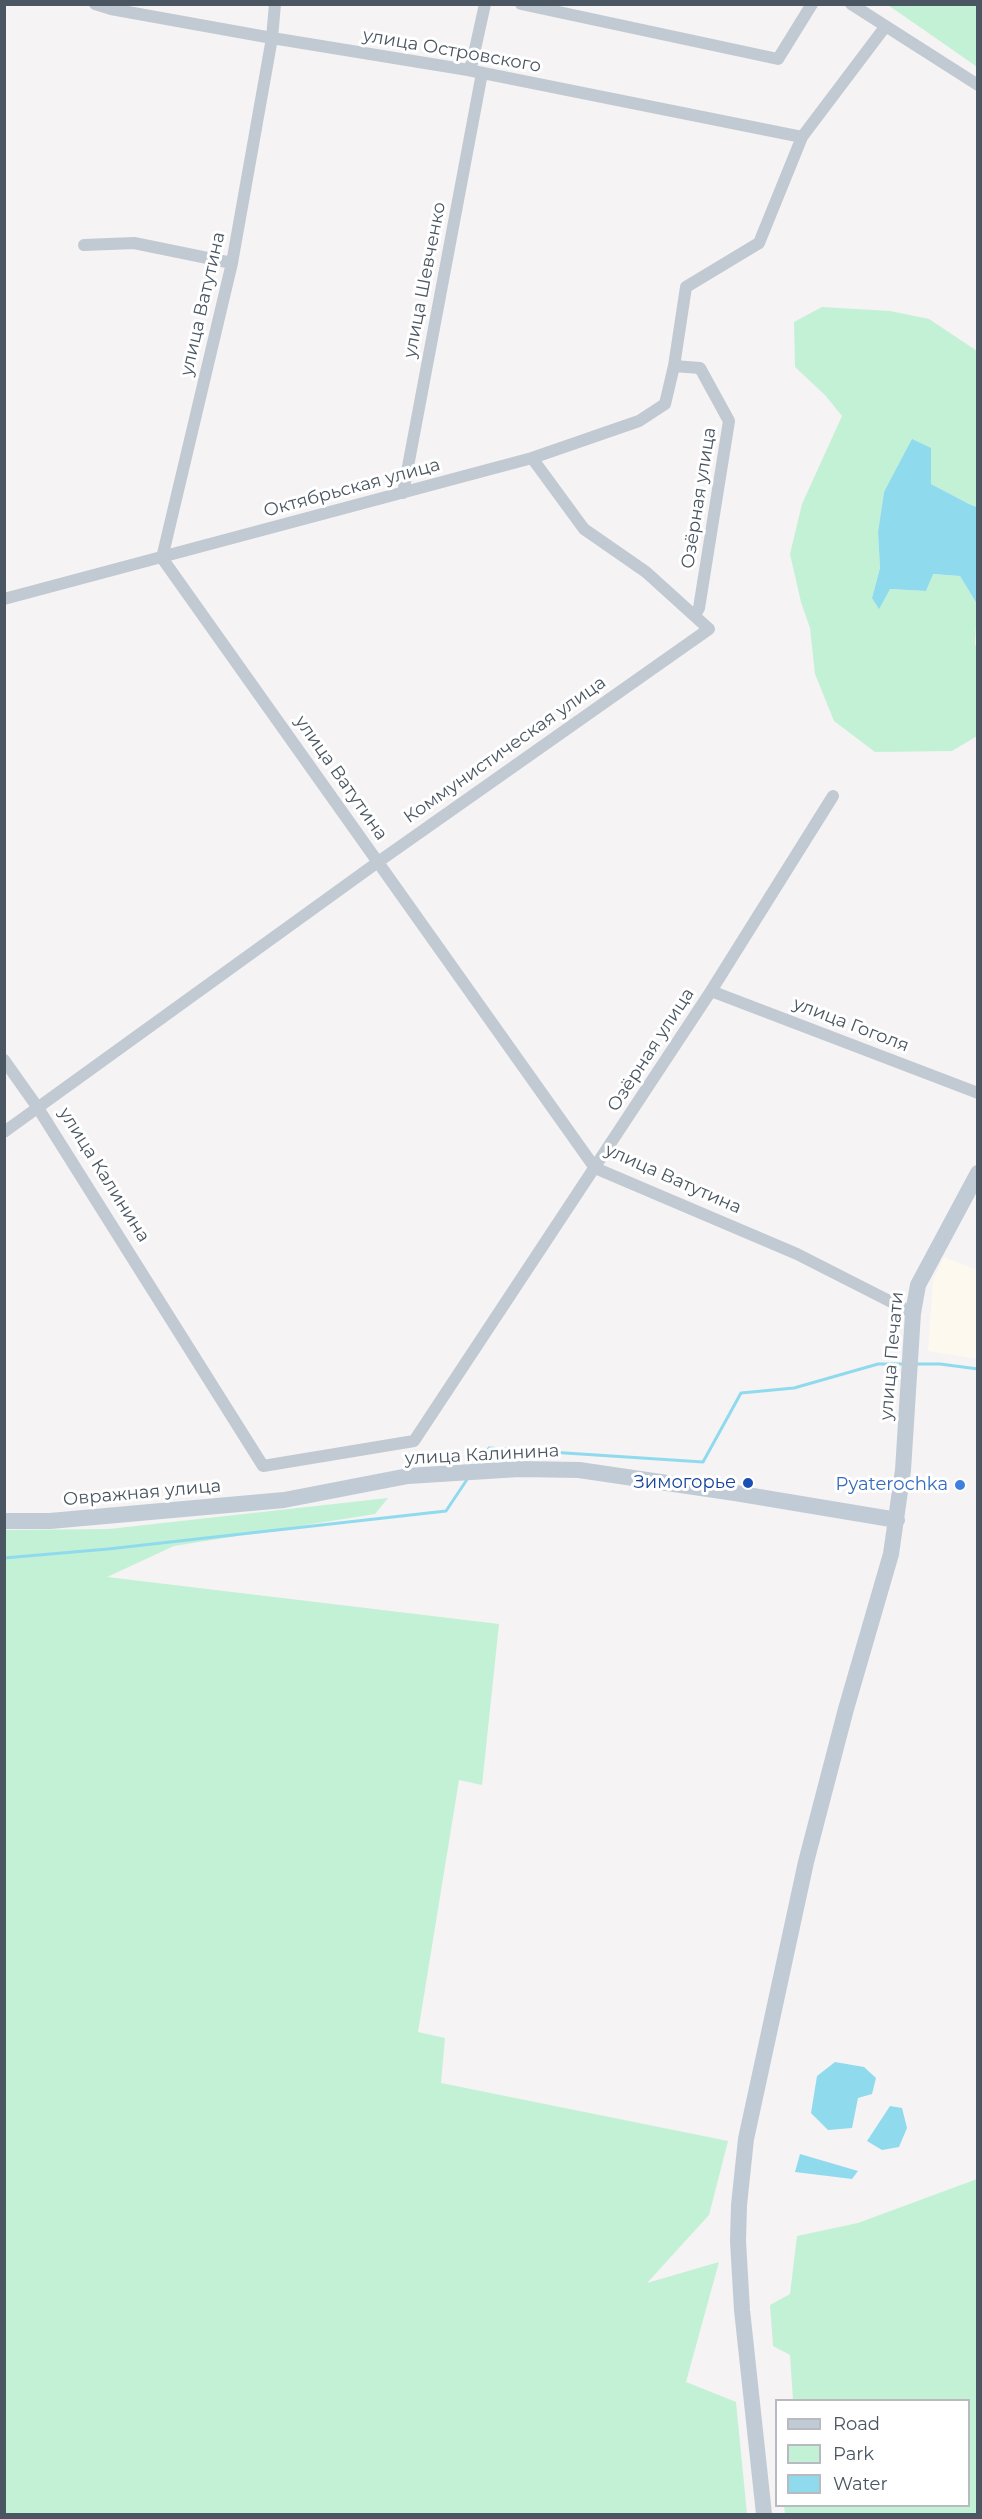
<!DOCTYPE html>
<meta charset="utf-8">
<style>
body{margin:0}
#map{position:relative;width:982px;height:2519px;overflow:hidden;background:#f5f3f3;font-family:Montserrat,sans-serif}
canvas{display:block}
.frame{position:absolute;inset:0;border:6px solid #4a5661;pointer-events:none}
.legend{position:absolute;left:775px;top:2399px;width:195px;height:108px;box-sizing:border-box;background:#fff;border:2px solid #b7bbc0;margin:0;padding:8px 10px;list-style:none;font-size:18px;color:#4a5661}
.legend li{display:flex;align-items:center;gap:12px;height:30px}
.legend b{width:30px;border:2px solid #b7bbc0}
</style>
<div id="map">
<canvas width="982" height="2519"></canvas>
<div class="frame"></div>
<ul class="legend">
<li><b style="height:8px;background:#c1cbd6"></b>Road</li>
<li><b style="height:16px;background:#c3f1d5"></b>Park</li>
<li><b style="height:16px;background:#90daee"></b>Water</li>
</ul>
</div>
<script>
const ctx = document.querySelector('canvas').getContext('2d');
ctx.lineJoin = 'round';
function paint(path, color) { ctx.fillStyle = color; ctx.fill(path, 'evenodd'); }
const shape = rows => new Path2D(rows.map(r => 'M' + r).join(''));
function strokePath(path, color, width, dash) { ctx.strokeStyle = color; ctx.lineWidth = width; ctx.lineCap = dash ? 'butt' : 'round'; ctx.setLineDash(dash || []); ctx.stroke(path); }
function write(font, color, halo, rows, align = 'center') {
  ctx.font = font + ' Montserrat,sans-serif'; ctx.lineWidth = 6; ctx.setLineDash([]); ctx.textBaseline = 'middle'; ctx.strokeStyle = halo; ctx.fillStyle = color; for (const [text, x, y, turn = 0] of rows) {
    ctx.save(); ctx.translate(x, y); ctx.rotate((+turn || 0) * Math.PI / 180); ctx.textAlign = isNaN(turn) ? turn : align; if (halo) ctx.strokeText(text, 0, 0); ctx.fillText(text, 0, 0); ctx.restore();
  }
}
const commercial = shape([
 [944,1257,977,1270,977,1359,928,1351,933,1280]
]);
const green = shape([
 [888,5,977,5,977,67,973,64],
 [822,307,890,311,929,319,977,351,977,507,969,504,931,484,931,448,898,470,884,492,878,532,880,568,872,598,890,589,926,591,932,574,960,576,977,604,975,645,978,645,977,736,952,751,875,752,834,721,815,674,810,628,801,602,790,554,802,504,842,416,825,395,795,367,794,322],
 [388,1498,375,1514,174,1546,107,1577,499,1624,482,1785,459,1780,418,2032,445,2038,441,2083,728,2141,709,2215,647,2283,719,2262,686,2382,736,2402,747,2514,5,2514,5,1530,109,1529],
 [977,2179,977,2514,785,2514,784,2506,968,2506,968,2400,793,2400,790,2355,773,2346,770,2305,790,2294,797,2236,858,2223]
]);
const water = shape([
 [912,439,931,448,931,484,969,504,977,507,977,604,960,576,933,574,926,591,890,589,879,609,872,598,880,568,878,532,884,492],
 [835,2062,864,2067,876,2078,872,2094,858,2098,852,2128,828,2130,811,2113,817,2076],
 [890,2106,902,2108,907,2128,899,2147,882,2150,867,2141],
 [800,2154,858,2171,852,2179,795,2172]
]);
const stream = shape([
 [914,1364,940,1364,978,1369],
 [477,1465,489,1448,703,1462,741,1393,794,1388,878,1364,905,1364],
 [4,1558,108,1549,446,1511,468,1478]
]);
const street = shape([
 [95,4,111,9,272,38,468,70,802,137],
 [275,4,272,38,232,263,162,558,595,1168,797,1254,913,1313],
 [521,4,778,59,812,4],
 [851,4,978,85],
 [468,70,472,63,485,4],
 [84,245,134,243,232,263],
 [674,366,700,368,729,421,699,608,695,615],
 [403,493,482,73],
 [4,599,532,458,639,421,665,404,674,366,686,287,759,243,802,137,885,27],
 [711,991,978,1093],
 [4,1060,38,1108,263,1466,414,1441,711,991,833,796],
 [4,1132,378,862,709,629,646,572,584,529,532,458]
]);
const secondary = shape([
 [4,1521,50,1521,284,1500,408,1476,519,1469,579,1470,735,1493,897,1520],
 [764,2514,742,2310,738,2241,739,2205,746,2139,806,1862,846,1709,891,1554,903,1470,913,1313,918,1285,978,1173]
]);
const markers = [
 [748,1483,6,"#1a4fb4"],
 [960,1485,6,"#3f7fe0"]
];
const streetNames = [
 ["улица Островского",452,51,10],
 ["улица Шевченко",425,280,-79],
 ["улица Ватутина",203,304,-77],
 ["Октябрьская улица",352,488,-15],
 ["Озёрная улица",699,498,-81],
 ["Коммунистическая улица",505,750,-35],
 ["улица Ватутина",341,778,55],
 ["улица Гоголя",851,1025,21],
 ["Озёрная улица",651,1050,-57],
 ["улица Калинина",104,1175,58],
 ["улица Ватутина",673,1179,24],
 ["улица Печати",892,1356,-85],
 ["улица Калинина",482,1455,-3],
 ["Овражная улица",142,1493,-5]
];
const transitNames = [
 ["Зимогорье",736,1483]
];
const shopNames = [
 ["Pyaterochka",948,1485]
];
paint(commercial, '#fdf9ef');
paint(green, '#c3f1d5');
paint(water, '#90daee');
strokePath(stream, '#90daee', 3);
strokePath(street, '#c1cad2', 12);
strokePath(secondary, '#c1cbd6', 16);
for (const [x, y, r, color] of markers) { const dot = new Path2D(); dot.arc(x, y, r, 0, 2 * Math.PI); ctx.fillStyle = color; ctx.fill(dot); strokePath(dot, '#fff', 2); }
write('18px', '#4a5661', '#fff', streetNames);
write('18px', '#164399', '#fff', transitNames, 'right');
write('18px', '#366cbe', '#fff', shopNames, 'right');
</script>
